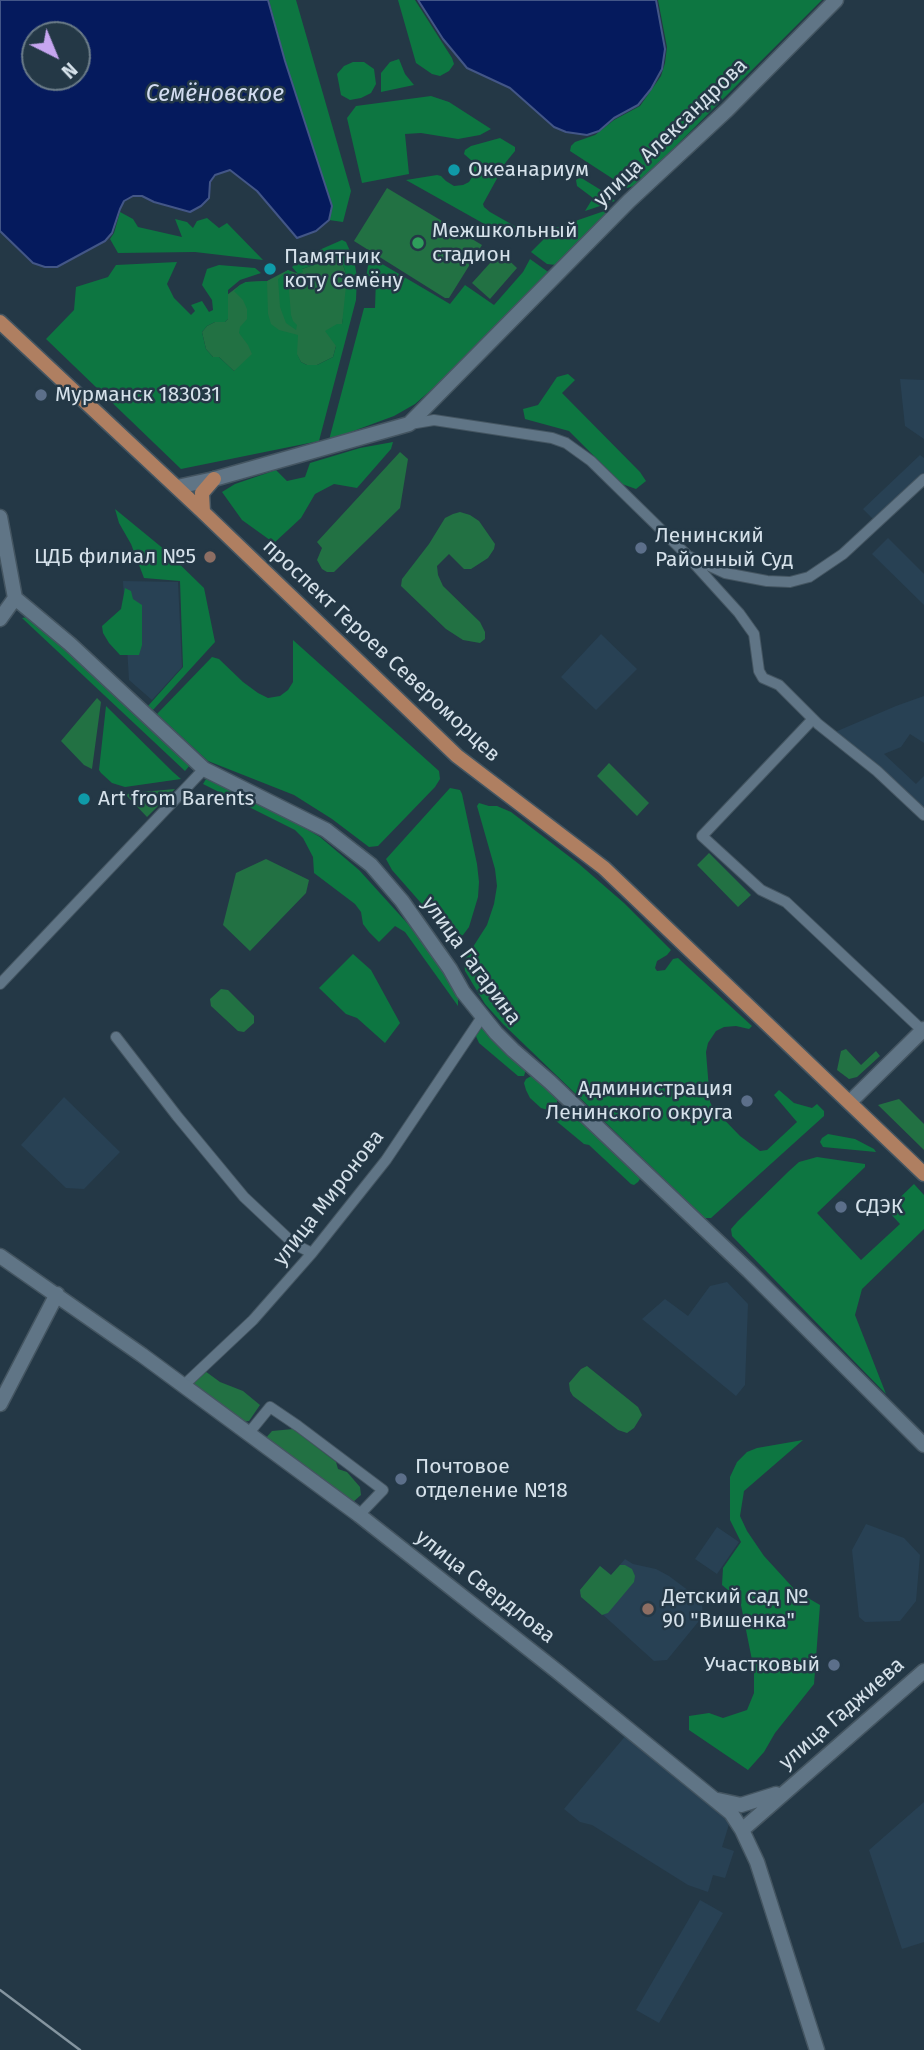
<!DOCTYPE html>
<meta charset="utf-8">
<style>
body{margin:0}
#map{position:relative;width:924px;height:2050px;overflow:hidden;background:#243846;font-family:"Fira Sans",sans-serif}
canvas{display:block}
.north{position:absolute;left:21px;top:21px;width:70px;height:70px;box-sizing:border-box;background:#243846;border:2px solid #6b7c88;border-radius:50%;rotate:137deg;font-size:19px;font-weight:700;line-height:28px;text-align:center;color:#d5e1ea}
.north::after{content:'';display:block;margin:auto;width:24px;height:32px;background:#c6a6f0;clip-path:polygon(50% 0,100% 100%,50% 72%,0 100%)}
</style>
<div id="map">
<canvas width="924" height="2050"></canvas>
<div class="north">N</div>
</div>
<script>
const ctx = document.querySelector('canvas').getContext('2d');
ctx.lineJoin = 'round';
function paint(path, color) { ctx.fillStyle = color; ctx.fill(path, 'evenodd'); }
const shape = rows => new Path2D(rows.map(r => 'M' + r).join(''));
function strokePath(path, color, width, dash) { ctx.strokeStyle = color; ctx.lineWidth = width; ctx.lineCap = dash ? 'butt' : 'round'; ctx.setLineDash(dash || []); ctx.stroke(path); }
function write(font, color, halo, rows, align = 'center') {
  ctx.font = font + ' "Fira Sans",sans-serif'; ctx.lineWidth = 5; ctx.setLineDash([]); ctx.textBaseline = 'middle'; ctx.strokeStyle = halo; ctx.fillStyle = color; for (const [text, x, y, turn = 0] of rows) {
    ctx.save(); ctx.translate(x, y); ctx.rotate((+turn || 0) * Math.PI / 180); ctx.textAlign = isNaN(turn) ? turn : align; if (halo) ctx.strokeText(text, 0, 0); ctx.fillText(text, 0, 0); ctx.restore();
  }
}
const built = shape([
 [900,379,924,380,924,439,905,426],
 [920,455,924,458,924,475,875,521,863,509],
 [888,538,924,574,924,605,872,554],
 [123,581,178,582,182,667,152,700,129,680],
 [601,634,637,669,596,710,561,677],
 [924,696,924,743,910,734,901,747,884,754,916,784,924,776,924,809,869,757,846,745,835,732,896,706],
 [64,1097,120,1152,84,1189,66,1188,21,1145],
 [727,1282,748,1304,745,1385,736,1396,642,1319,665,1299,688,1316,710,1286],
 [866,1524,904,1538,920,1555,916,1601,900,1621,865,1622,859,1617,852,1550],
 [717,1527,739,1542,717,1574,695,1559],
 [625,1559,633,1564,656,1569,669,1576,693,1594,702,1604,703,1616,667,1660,654,1661,580,1594,580,1590,600,1566,611,1575],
 [627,1734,730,1821,722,1847,734,1851,725,1878,713,1875,708,1892,688,1885,592,1825,580,1822,564,1809],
 [924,1802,924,1942,902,1949,869,1850],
 [700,1900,723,1913,659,2023,636,2010]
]);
const green = shape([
 [387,188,482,245,449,298,445,298,354,241],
 [500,252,517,268,490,299,472,283],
 [340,256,347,277,347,295,342,324,333,357,317,365,307,365,301,362,297,355,296,345,234,371,219,357,213,357,206,349,202,332,207,326,215,322,225,322,228,319,227,295,240,285,246,282,267,281,288,270,299,274,302,269],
 [400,452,408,459,400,508,334,572,327,572,322,569,317,560,322,548,317,542],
 [460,512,470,515,479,521,495,544,494,549,488,558,471,569,464,569,449,554,437,566,438,575,443,586,480,622,485,632,485,639,480,643,463,640,446,629,401,586,402,579,429,544,445,518,453,514],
 [97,698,101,702,92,769,84,765,61,741],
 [609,763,649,803,637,816,597,776],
 [175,789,147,817,126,795,130,793],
 [709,853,751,895,738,907,697,865],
 [266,859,309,880,306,893,250,951,223,925,236,873],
 [221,989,228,990,254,1016,254,1023,244,1032,238,1031,211,1006,210,999],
 [846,1049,861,1065,876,1051,880,1056,857,1077,849,1079,837,1070,841,1051],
 [899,1099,924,1124,924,1150,878,1105],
 [587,1366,638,1407,642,1415,634,1428,627,1433,618,1430,573,1396,570,1391,569,1383,581,1369],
 [205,1371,220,1382,243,1391,260,1405,249,1421,240,1422,197,1392,192,1383],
 [293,1429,336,1462,338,1469,347,1472,360,1487,361,1495,353,1502,338,1494,265,1439,272,1431],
 [620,1565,625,1565,632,1569,635,1576,634,1582,608,1613,602,1615,581,1597,580,1590,600,1566,611,1575]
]);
const forest = shape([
 [269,0,296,0,351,191,343,222,329,220,331,206,285,61],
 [398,0,415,0,452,58,454,64,449,71,440,76,432,74,416,63],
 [658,0,822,0,637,185,627,188,570,151,571,146,575,142,595,135,614,120,640,106,661,76,665,63,667,47],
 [399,59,405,74,414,85,381,92,381,73,390,62],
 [353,62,364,62,374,69,376,84,371,93,361,98,350,100,341,95,337,74,344,66],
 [431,96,449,102,491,129,480,135,458,139,421,133,405,134,409,174,362,183,347,118,356,106],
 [500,138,515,147,515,151,506,162,483,204,484,207,490,212,518,228,519,230,504,235,406,180,437,175,441,176,446,181,454,186,463,185,469,182,474,174,472,161,464,154,465,150,471,146],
 [579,178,583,179,609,195,615,201,585,211,593,198,577,186,576,180],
 [613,208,556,265,547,264,531,252,555,228],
 [120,212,133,219,138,227,182,237,175,219,187,222,193,228,197,221,207,218,219,228,227,223,263,260,195,252,118,253,110,239,114,233],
 [342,240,346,242,354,260,357,277,356,300,319,441,181,469,46,339,74,310,76,287,108,277,116,265,177,262,167,284,174,298,191,315,195,311,191,305,202,301,209,312,213,310,212,300,202,285,207,269,219,265,255,268,261,273,240,280,228,290,228,319,225,322,215,322,207,326,202,332,206,349,213,357,219,357,234,371,252,354,248,345,239,333,240,327,247,319,247,309,243,300,234,291,240,285,246,282,267,281,268,314,271,324,279,330,298,335,297,354,301,362,307,365,317,365,333,357,336,346,325,331,337,324,342,324,347,277,340,256,302,269,303,272,298,274,292,267,301,258],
 [372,258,450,304,465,285,494,305,523,272,530,259,551,274,454,370,415,404,394,416,329,440,364,308,375,308,376,279,366,278,369,259],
 [288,270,295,276,289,290,291,315,293,321,297,325,296,330,286,323,280,307,278,279],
 [568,374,575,380,562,393,640,472,646,481,636,489,622,484,569,431,525,419,523,409,538,405,557,377],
 [393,442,391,449,357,488,334,484,315,494,301,518,274,543,242,520,222,492,235,484,276,470,287,481,305,477,310,463,360,448],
 [115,509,165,550,204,588,215,642,153,710,148,706,183,667,180,581,144,578,131,544,119,523],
 [125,588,131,591,133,599,142,605,142,645,139,655,120,655,109,643,103,633,102,626,121,609],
 [32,616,190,765,185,771,22,618],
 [293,640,439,771,440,779,435,787,378,846,369,847,332,819,294,795,208,761,157,714,212,657,219,659,243,682,258,693,268,698,280,696,288,690,293,682],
 [106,706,173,772,181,779,125,787,112,783,101,773,99,770],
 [206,779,282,815,320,837,359,870,408,924,435,960,458,995,458,1006,405,932,395,926,379,942,369,932,363,924,361,912,355,904,314,873,313,857,303,838,295,830,203,784],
 [450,788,460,790,462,794,477,864,479,882,478,897,469,927,463,935,458,938,450,934,443,928,392,870,386,859],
 [479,803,489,806,497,806,511,812,579,864,624,903,671,950,667,955,657,961,655,968,657,971,665,970,673,959,678,958,752,1026,749,1029,736,1026,724,1027,716,1031,708,1043,706,1052,710,1102,713,1108,740,1136,760,1151,767,1150,797,1122,774,1095,779,1090,794,1103,812,1108,817,1104,824,1111,824,1116,711,1218,705,1218,684,1198,503,1024,485,1004,465,971,464,961,487,925,494,904,497,886,495,869,477,806],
 [353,954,371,970,400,1023,385,1043,357,1018,346,1014,319,988],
 [483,1027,526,1069,524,1076,518,1076,479,1043,475,1034,480,1028],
 [533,1075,557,1098,557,1103,551,1111,541,1108,530,1098,526,1090,524,1083,526,1079],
 [564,1107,570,1110,639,1177,640,1179,638,1182,634,1185,631,1184,589,1145,584,1144,555,1120,553,1116,559,1109],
 [828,1134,855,1139,874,1149,876,1152,823,1147,820,1142,822,1138],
 [817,1157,865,1164,865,1167,817,1213,861,1260,900,1224,887,1210,914,1184,924,1195,924,1229,862,1289,855,1315,886,1394,732,1236,731,1229,738,1221,789,1171,799,1162],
 [803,1440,744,1491,740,1516,747,1531,764,1556,796,1591,820,1605,814,1684,775,1733,764,1752,748,1770,689,1730,689,1716,709,1713,723,1718,747,1710,754,1693,754,1670,740,1600,722,1585,723,1568,741,1542,730,1520,730,1477,737,1462,747,1452,757,1448]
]);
const water = shape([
 [0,0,268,0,285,61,332,206,329,220,316,231,297,238,257,191,230,170,215,175,210,182,209,198,201,206,190,212,154,202,142,196,133,196,124,201,120,209,112,233,105,241,57,267,45,267,33,263,0,231,0,0],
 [35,35,77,35,77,77,35,77,35,35],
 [418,0,656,0,665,49,662,69,651,89,638,105,614,118,599,131,587,135,566,132,554,127,510,88,467,68,443,39,418,0]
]);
const street = shape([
 [410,424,434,420,552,438,566,443,591,461,688,556,725,573,767,581,790,582,809,577,843,554,924,479],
 [690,559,739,613,754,634,759,671,763,678,779,685,818,724,877,771,924,815],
 [813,719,702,836,761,890,786,902,923,1031],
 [0,984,204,769],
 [116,1037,177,1116,244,1197,294,1244,312,1253],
 [184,1385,253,1320,312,1253,386,1160,482,1017],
 [248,1434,270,1407,298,1426,383,1490,359,1515]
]);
const secondary = shape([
 [177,487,214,479,409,424,629,201,727,110,836,0],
 [0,517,15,598,70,644,204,769,326,830,371,865,402,901,450,969,463,992,496,1033,513,1050,550,1082,749,1271,924,1445],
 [0,619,15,598],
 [850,1102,924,1029],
 [0,1256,142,1355,359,1515,558,1672,731,1813,742,1830,757,1862,817,2050],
 [0,1404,57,1294],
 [718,1800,741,1805,776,1794],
 [742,1830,924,1671]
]);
const primary = shape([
 [0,322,203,512,457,756,604,868,924,1174],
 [203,512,202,493,214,479]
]);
const rail = shape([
 [0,1990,80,2050]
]);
const markers = [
 [454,170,7,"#0f9aa8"],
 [418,243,7,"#2e9e5b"],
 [270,269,7,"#0f9aa8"],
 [41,395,7,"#5c6f8a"],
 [641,548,7,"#5c6f8a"],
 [210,557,7,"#8d6e63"],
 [84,799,7,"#0f9aa8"],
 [747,1101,7,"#5c6f8a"],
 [841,1207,7,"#5c6f8a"],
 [401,1479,7,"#5c6f8a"],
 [648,1609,7,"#8d6e63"],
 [834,1665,7,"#5c6f8a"]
];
const streetNames = [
 ["улица Александрова",671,133,-44],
 ["проспект Героев Североморцев",381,651,43],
 ["улица Гагарина",471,961,54],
 ["улица Миронова",329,1198,-52],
 ["улица Свердлова",485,1587,38],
 ["улица Гаджиева",842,1714,-41]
];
const poiNames = [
 ["Океанариум",468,170],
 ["Межшкольный",432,231],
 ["стадион",432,255],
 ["Памятник",284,257],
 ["коту Семёну",284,281],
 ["Мурманск 183031",55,395],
 ["Ленинский",655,536],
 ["Районный Суд",655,560],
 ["ЦДБ филиал №5",196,557,"right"],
 ["Art from Barents",98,799],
 ["Администрация",733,1089,"right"],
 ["Ленинского округа",733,1113,"right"],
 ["СДЭК",855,1207],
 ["Почтовое",415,1467],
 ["отделение №18",415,1491],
 ["Детский сад №",662,1597],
 ["90 \"Вишенка\"",662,1621],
 ["Участковый",820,1665,"right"]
];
const waterNames = [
 ["Семёновское",215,95]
];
paint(built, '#284154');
paint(green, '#227143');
paint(forest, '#0d7641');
paint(water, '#051a5d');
strokePath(water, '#435687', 2);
strokePath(street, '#445561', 12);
strokePath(secondary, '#445561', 17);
strokePath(primary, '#445561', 17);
strokePath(street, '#607586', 10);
strokePath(secondary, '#607586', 14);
strokePath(primary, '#af7f61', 14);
strokePath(rail, '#8595a0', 2.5);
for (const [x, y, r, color] of markers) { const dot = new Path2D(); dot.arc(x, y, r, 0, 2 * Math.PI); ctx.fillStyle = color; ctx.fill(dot); strokePath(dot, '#243846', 2.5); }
write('21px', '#d5e1ea', '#243846', streetNames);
write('21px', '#d5e1ea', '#243846', poiNames, 'left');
write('italic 23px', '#d2dcf1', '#243846', waterNames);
</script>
